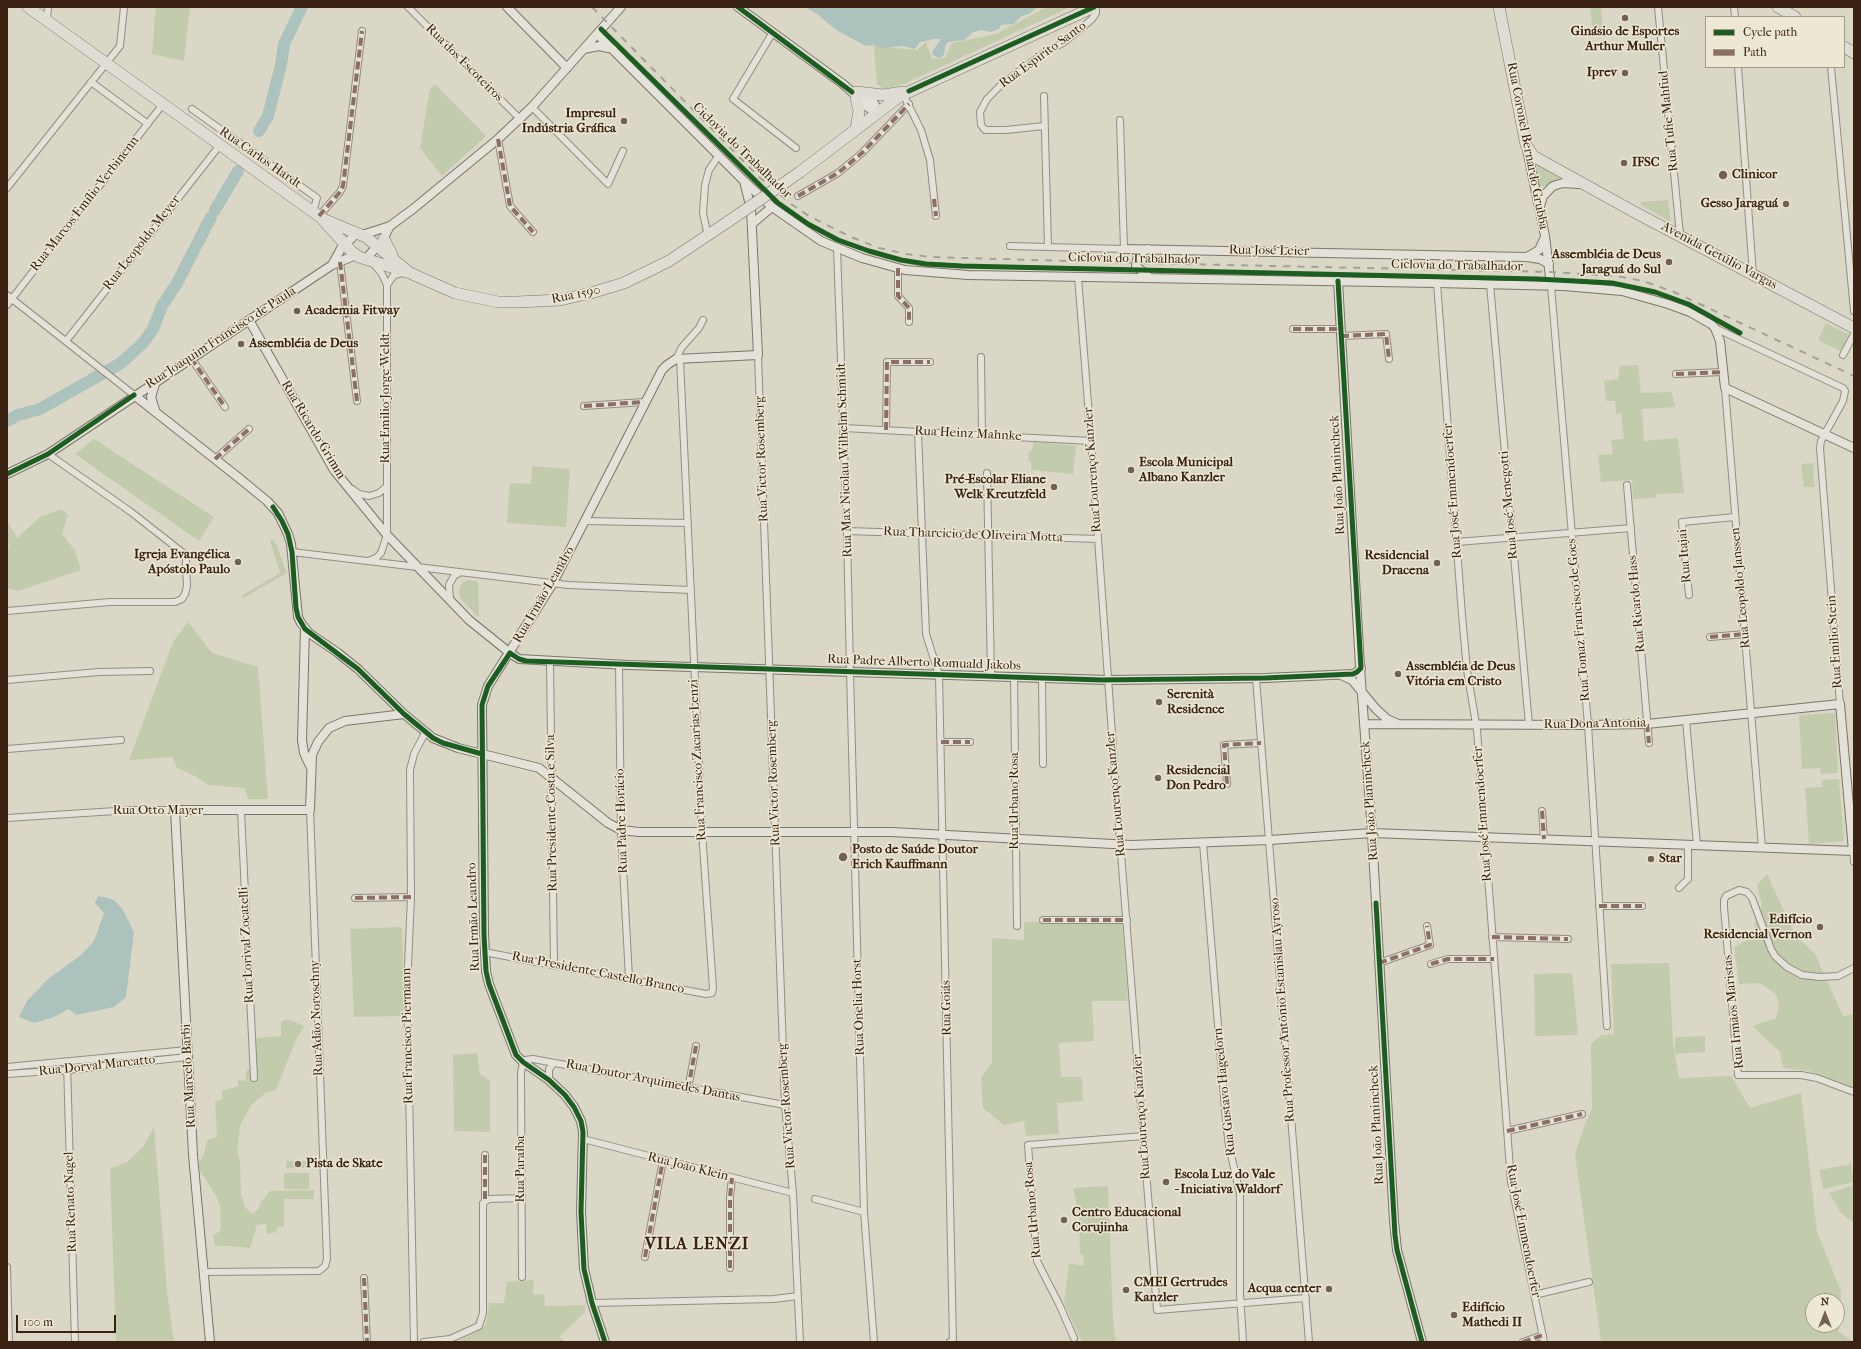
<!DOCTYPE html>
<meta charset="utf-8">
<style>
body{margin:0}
#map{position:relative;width:1861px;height:1349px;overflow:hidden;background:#dbd7c6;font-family:"IM FELL French Canon",serif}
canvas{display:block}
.frame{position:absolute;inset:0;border:8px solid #392212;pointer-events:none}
.legend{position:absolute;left:1705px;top:16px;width:140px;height:52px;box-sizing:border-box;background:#ede8d4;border:1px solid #a59986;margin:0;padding:5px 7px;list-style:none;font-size:12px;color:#392212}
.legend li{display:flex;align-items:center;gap:8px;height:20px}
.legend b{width:20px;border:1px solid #a59986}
.north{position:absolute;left:1805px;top:1293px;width:40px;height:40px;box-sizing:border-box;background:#ede8d4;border:1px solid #a59986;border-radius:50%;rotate:0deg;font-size:11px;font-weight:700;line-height:16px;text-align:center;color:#392212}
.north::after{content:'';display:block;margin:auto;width:14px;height:18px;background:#726151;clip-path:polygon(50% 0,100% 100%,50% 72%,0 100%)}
.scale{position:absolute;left:16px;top:1315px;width:100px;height:18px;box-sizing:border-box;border:2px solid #392212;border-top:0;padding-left:5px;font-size:12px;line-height:14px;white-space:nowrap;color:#392212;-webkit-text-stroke:3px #ede8d4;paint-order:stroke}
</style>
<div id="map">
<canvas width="1861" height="1349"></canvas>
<div class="frame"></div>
<ul class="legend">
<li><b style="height:5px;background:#1b5e20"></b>Cycle path</li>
<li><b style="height:5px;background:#8d6e63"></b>Path</li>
</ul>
<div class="north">N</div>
<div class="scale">100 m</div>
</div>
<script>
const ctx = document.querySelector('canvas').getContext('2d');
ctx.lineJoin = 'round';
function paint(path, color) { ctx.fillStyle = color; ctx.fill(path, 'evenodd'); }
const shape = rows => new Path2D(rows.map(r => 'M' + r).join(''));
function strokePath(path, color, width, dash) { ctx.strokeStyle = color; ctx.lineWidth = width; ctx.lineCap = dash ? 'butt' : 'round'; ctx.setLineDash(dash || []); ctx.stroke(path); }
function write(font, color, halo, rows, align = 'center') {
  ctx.font = font + ' "IM FELL French Canon",serif'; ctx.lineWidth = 3; ctx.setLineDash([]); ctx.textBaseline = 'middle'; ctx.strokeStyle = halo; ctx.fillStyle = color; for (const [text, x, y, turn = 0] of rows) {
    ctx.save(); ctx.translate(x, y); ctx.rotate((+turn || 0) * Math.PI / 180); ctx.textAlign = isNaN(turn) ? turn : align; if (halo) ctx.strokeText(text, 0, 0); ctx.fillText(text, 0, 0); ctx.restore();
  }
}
const green = shape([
 [156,7,190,7,184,61,152,54],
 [1047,7,1070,7,904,84,884,89,877,84,874,46,917,50,926,42,932,59,945,58,952,43,996,34],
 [1590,7,1601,7,1603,32,1593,33],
 [435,84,486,136,442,176,420,148,430,89],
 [1533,162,1564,176,1545,186,1540,186,1538,183],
 [1668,200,1671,222,1641,205,1641,202],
 [1826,323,1850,335,1842,352,1818,340],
 [1638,365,1641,393,1672,392,1675,407,1642,409,1644,441,1678,438,1684,493,1656,494,1656,498,1633,499,1632,480,1601,482,1598,455,1613,454,1611,440,1624,439,1621,413,1616,414,1615,401,1606,401,1604,381,1618,379,1620,366],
 [94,439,214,517,199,541,75,454],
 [1034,442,1076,446,1073,474,1031,470,1031,462,1028,460,1029,452,1032,450],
 [1813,463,1814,487,1804,487,1801,464],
 [532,466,570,469,566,527,507,523,510,483,531,484],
 [62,509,68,515,62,534,75,550,81,570,18,591,7,588,7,547,14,541,7,545,7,525,9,524,17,538,40,517],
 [272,539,276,544,287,573,243,598,241,596,280,573,270,541],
 [468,580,478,582,479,618,461,599,459,593,460,587,463,582],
 [188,622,212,653,258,667,268,799,248,799,245,788,208,785,197,777,177,768,172,757,129,760,173,642],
 [1835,713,1838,773,1821,774,1820,768,1802,769,1799,715],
 [1839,779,1844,841,1809,844,1805,788,1822,787,1822,780],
 [1767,874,1795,935,1815,954,1843,1016,1854,1014,1854,1088,1809,1071,1783,1068,1780,1052,1752,1026,1776,1018,1779,1005,1776,994,1760,983,1739,984,1734,947,1753,937,1755,923,1762,905,1757,885],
 [1024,922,1122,922,1128,1001,1092,1001,1094,1041,1059,1043,1061,1077,1082,1077,1083,1101,1057,1103,1059,1134,1026,1136,1024,1121,1004,1125,983,1108,981,1078,992,1062,992,938,1024,940],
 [399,927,402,928,403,958,403,1016,354,1017,350,929],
 [1669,963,1673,1044,1679,1078,1731,1076,1750,1108,1801,1093,1817,1232,1841,1291,1839,1332,1854,1342,1601,1342,1575,1154,1584,1127,1592,1108,1591,1043,1602,1035,1614,1034,1611,964],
 [1813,1301,1837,1301,1837,1325,1813,1325],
 [1572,973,1578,1035,1535,1036,1534,974],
 [288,1019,304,1026,295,1042,276,1090,267,1092,252,1104,240,1126,237,1152,240,1161,241,1193,245,1207,252,1214,258,1210,261,1202,270,1191,314,1190,314,1199,284,1199,284,1227,277,1227,276,1232,267,1234,266,1224,257,1225,250,1248,230,1246,215,1246,213,1236,221,1230,220,1206,217,1197,200,1171,199,1163,204,1154,207,1140,217,1137,215,1102,222,1099,222,1091,238,1086,238,1080,245,1081,247,1070,255,1070,256,1038,281,1036,281,1022],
 [1705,1036,1705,1052,1675,1054,1675,1037],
 [477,1053,480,1074,490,1081,490,1132,454,1131,453,1055],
 [154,1127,167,1291,174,1342,116,1342,110,1169,127,1162,143,1147],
 [286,1161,310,1161,310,1168,286,1168],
 [1851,1164,1854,1182,1823,1189,1819,1170],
 [284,1173,309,1173,309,1189,284,1189],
 [1854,1185,1854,1223,1841,1213,1829,1193],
 [1108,1186,1113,1320,1116,1342,1082,1342,1064,1303,1069,1263,1084,1266,1083,1254,1080,1254,1079,1214,1073,1188],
 [534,1280,533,1295,544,1294,545,1306,585,1305,585,1312,559,1337,566,1342,460,1342,460,1340,477,1332,486,1325,489,1303,504,1303,507,1282]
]);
const water = shape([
 [805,7,1038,7,1029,14,1021,16,1014,24,1001,25,999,29,991,32,981,30,973,32,964,40,948,42,945,47,944,55,939,58,933,55,932,52,941,39,934,39,920,42,915,49,903,46,882,48,874,45,866,46,836,30,817,14],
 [98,896,108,898,115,901,122,908,134,932,126,997,114,1007,76,1015,69,1009,52,1018,34,1023,19,1017,27,1001,48,979,81,955,94,941,104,913,95,903]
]);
const river = shape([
 [259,131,268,116,281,65,284,44,302,7],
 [215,210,238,171],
 [7,421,18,415,40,409,121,363,143,343,153,329,162,306,177,283,211,217]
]);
const street = shape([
 [408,7,520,119],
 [1658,7,1680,235],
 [1734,7,1735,17],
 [47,20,48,7],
 [773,32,733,99,796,148],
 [1738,67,1753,275],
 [1831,67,1854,311],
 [91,82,148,124],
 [903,94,921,130,930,160,936,216],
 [1044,96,1048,247],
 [532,107,608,184,623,151],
 [192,109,317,198,313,212],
 [1044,126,1006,130,985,130,981,125,980,112,987,99,1002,84,1047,51,1063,43,1083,27,1092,19,1096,13,1096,7],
 [498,139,510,206,533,232],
 [7,188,120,46,124,7],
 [798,196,838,173,862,153,909,104],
 [319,216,340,192,343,186,362,31],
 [708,237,703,213,705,185,709,170,719,155],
 [1010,246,1124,249,1120,120],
 [837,248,847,531,850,672,864,1212,874,1342],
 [340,262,357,401],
 [898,268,898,296,909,308,909,322],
 [1078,277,1091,441,1116,790,1157,1310,1306,1298],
 [1437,283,1462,615,1467,670,1477,730,1511,1182,1544,1342],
 [1490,284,1529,725],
 [387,285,394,275,403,273],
 [1551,286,1588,725,1607,1026],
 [7,295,134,395],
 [7,305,163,104],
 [1715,328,1843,388,1845,391,1843,401,1821,441,1820,448,1840,704],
 [1293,329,1341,329],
 [1341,336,1386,334,1389,359],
 [66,341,220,145],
 [758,355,785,1105,793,1193,800,1342],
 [1843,355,1854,334],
 [981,357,982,435],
 [191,358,225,407],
 [676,359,682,347,699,328,703,320],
 [1676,374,1723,372],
 [1725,388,1762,848],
 [584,406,644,402],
 [844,428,1091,441],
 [886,430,887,362,930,362],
 [918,432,926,634,939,675,953,1342,950,1342],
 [215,459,249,429],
 [987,473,991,676],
 [1627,485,1649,743],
 [352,489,359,494,369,496,379,493,386,487],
 [585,521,688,523],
 [847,531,1098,539],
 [1457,542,1631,528],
 [292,552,568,585,691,590],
 [368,561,376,558,381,553,387,535,387,285,382,274,373,263],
 [1689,595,1682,522,1735,517],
 [450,599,449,585,454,576,459,573],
 [7,611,110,602,175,602,182,599,185,594,187,586,186,566,186,558,182,552,131,512,48,454],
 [1710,637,1745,634],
 [550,662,554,965],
 [619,664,621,830,629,978],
 [1014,677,1017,926],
 [1042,678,1043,764],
 [1256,678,1309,1342],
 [7,680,99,672,150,671],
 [1686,720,1697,845],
 [941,742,970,742],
 [7,749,121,740],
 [1227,784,1224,745,1261,743],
 [241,811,254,1078],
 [1542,811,1544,839],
 [7,818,131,810,175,810],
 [1203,843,1226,1122,1229,1146,1240,1194,1240,1294,1243,1342],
 [1853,851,1854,862],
 [1679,888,1688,879,1688,845],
 [355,898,411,897],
 [1599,906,1642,906],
 [1043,920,1127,920],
 [1492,937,1568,939],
 [484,952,706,994,712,993,713,988,702,832,680,359],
 [1379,963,1430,945,1427,926],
 [1431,964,1448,959,1494,959],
 [1854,968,1838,976,1820,977,1802,975,1787,967,1775,956,1771,949,1752,898,1747,892,1739,890,1726,896,1724,900,1724,907,1738,1075,1801,1075,1817,1078,1854,1092],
 [67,1063,75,1342],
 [7,1067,187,1050],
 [7,1074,67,1070,187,1057],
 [549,1080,549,1069,554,1063],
 [688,1089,696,1046],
 [1507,1131,1582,1114],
 [583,1139,793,1193],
 [485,1155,485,1200],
 [815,1199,864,1212],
 [645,1257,663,1160],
 [7,1267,9,1342],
 [730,1268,730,1197,732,1178],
 [204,1272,319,1271,325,1266,327,1259,310,810],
 [522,1277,521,1073,523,1062,525,1060,533,1059,785,1105],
 [364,1278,367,1342],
 [1534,1295,1589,1282],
 [592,1303,774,1299,798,1296],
 [1074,1338,1059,1304,1037,1261,1028,1145,1144,1136],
 [414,1342,407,988,411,897,410,770,414,754,425,733],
 [424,1342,450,1339,479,1326,483,1313,483,1203,489,1199,522,1198],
 [1523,1342,1543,1335]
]);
const secondary = shape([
 [507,7,567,68],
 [738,7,843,84,852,92,866,106,876,113],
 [597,34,744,181,772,207,821,241,862,258,905,270,968,275,1437,283,1564,286,1622,291,1668,304,1690,312,1711,324,1715,328,1720,341,1725,388,1854,448],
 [584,49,599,46,613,49],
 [861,94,873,101,878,111],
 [1527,149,1545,236,1551,286],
 [1540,206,1543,196,1553,186,1563,183,1579,184],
 [753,223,772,207],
 [362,235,390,226,413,209,498,139,532,107,621,7],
 [1124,249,1527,257,1540,259,1549,264],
 [1147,249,1138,255,1136,266,1149,277],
 [370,254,381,243,390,226],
 [1527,257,1539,250,1544,239],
 [332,265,343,245,352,238],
 [1338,281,1360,667,1372,833,1394,1221,1397,1250,1422,1342],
 [249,320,334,470,387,535,469,620,510,653,519,659,628,665,1108,680,1265,678,1353,674,1357,672,1361,668],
 [134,395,239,478,267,501,278,513,288,534,291,544,298,617,301,623,309,633,338,653,358,669,404,714,433,738,458,748,539,768,608,823,621,830,639,832,892,832,1131,845,1270,840,1372,833,1854,851],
 [155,410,151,397,156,381],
 [7,474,48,454,332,265,356,255],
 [305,629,302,740,304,753,311,768],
 [1341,675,1352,680,1376,709,1387,719,1396,723],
 [1364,724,1588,725,1647,724,1840,704,1853,851],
 [210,1342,193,1155,175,810,310,810,312,755,318,742,329,728,345,721,404,714],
 [605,1342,592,1303,584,1269,581,1212,583,1132,581,1121,574,1107,565,1095,549,1080,523,1062,516,1055,489,984,486,971,484,935,482,705,488,686,553,583,662,370,667,365,676,359,758,355,751,209,744,181]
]);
const highway = shape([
 [28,7,323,219,366,237,410,273],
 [1499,7,1526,145,1533,156,1638,214,1854,328],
 [1778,7,1795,17],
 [1844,47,1854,53],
 [856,92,884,95,903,92],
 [856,129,859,111,856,98],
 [800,172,900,96,1094,7],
 [323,220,352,252,359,257,410,273,455,293,498,302,517,302,560,300,591,293,624,283,669,261,729,221],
 [384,239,392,255]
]);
const rail = shape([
 [592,7,758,176,791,204,809,216,851,237,879,248,906,254,931,257,1136,263,1550,272,1616,276,1643,281,1674,292,1854,376]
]);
const highwayBridge = shape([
 [729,221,800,172]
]);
const quiet = shape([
 [498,139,510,206,533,232],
 [798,196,838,173,862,153,909,104],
 [934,199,936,216],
 [319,216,340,192,343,186,362,31],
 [340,262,357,401],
 [898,268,898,296,909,308,909,322],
 [1293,329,1341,329],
 [1341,336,1386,334,1389,359],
 [191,358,225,407],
 [1676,374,1723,372],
 [584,406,644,402],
 [886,430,887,362,930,362],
 [215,459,249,429],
 [1710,637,1745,634],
 [1647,724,1649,743],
 [941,742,970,742],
 [1227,784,1224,745,1261,743],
 [1542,811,1544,839],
 [355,898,411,897],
 [1599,906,1642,906],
 [1043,920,1127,920],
 [1492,937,1568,939],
 [1379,963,1430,945,1427,926],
 [1431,964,1448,959,1494,959],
 [688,1089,696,1046],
 [1507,1131,1582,1114],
 [485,1155,485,1200],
 [645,1257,663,1160],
 [730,1268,730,1197,732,1178],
 [364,1278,367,1342],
 [1523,1342,1543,1335]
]);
const cycleway = shape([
 [738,7,852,92],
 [601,29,778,203,808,224,838,240,869,251,901,260,926,264,962,266,1537,279,1612,283,1655,292,1688,304,1740,333],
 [909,91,1094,7],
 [7,474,48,454,134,395],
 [273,507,282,521,288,534,292,552,296,608,298,617,305,629,358,669,404,714,433,738,443,743,482,754],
 [1376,903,1395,1235,1397,1250,1422,1342],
 [605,1342,592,1303,584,1269,581,1212,583,1132,581,1121,574,1107,565,1095,549,1080,523,1062,516,1055,489,984,486,971,484,935,482,705,488,686,510,653,519,659,526,661,1102,680,1265,678,1353,674,1357,672,1361,668,1338,281]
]);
const markers = [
 [1625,18,4,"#726151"],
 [1625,73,4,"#726151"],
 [624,121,4,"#726151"],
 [1624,163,4,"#726151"],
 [1723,175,5,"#726151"],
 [1786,204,4,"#726151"],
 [1669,262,4,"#726151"],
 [297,311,4,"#726151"],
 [241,344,4,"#726151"],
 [1131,470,4,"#726151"],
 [1054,487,4,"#726151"],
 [238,562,4,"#726151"],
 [1437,563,4,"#726151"],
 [1398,674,4,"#726151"],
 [1159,702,4,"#726151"],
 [1158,778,4,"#726151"],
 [843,857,5,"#726151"],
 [1651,859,4,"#726151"],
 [1820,927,4,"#726151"],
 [298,1164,4,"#726151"],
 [1166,1182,4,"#726151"],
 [1064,1220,4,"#726151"],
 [1329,1289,4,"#726151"],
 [1126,1290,4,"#726151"],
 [1454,1315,4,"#726151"]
];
const poiNames = [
 ["Ginásio de Esportes",1625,32,"center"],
 ["Arthur Muller",1625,47,"center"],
 ["Iprev",1617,73,"right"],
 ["Impresul",616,114,"right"],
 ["Indústria Gráfica",616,129,"right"],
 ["IFSC",1632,163],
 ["Clinicor",1732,175],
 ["Gesso Jaraguá",1778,204,"right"],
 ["Assembléia de Deus",1661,255,"right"],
 ["Jaraguá do Sul",1661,270,"right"],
 ["Academia Fitway",305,311],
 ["Assembléia de Deus",249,344],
 ["Escola Municipal",1139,463],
 ["Albano Kanzler",1139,478],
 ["Pré-Escolar Eliane",1046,480,"right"],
 ["Welk Kreutzfeld",1046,495,"right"],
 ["Igreja Evangélica",230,555,"right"],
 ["Apóstolo Paulo",230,570,"right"],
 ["Residencial",1429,556,"right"],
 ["Dracena",1429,571,"right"],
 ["Assembléia de Deus",1406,667],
 ["Vitória em Cristo",1406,682],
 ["Serenità",1167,695],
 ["Residence",1167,710],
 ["Residencial",1166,771],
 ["Don Pedro",1166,786],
 ["Posto de Saúde Doutor",852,850],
 ["Erich Kauffmann",852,865],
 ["Star",1659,859],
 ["Edifício",1812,920,"right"],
 ["Residencial Vernon",1812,935,"right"],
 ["Pista de Skate",306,1164],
 ["Escola Luz do Vale",1174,1175],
 ["- Iniciativa Waldorf",1174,1190],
 ["Centro Educacional",1072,1213],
 ["Corujinha",1072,1228],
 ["CMEI Gertrudes",1134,1283],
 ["Kanzler",1134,1298],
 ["Acqua center",1321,1289,"right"],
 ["Edifício",1462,1308],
 ["Mathedi II",1462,1323]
];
const streetNames = [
 ["Rua Espirito Santo",1043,55,-36],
 ["Rua dos Escoteiros",464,63,45],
 ["Rua Tufie Mahfud",1669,121,-96],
 ["Rua Coronel Bernardo Grubba",1527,146,79],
 ["Ciclovia do Trabalhador",742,151,44],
 ["Rua Carlos Hardt",260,158,35],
 ["Rua Marcos Emílio Verbinenn",85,204,-52],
 ["Rua Leopoldo Meyer",142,243,-52],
 ["Rua José Leier",1269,251,1],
 ["Avenida Getúlio Vargas",1719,256,28],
 ["Ciclovia do Trabalhador",1134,259,1],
 ["Ciclovia do Trabalhador",1457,266,1],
 ["Rua 1590",576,295,-11],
 ["Rua Joaquim Francisco de Paula",221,338,-33],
 ["Rua Emilio Jorge Weldt",386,398,-90],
 ["Rua Ricardo Grimm",313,430,59],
 ["Rua Heinz Mahnke",968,434,3],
 ["Rua Victor Rosemberg",762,459,-92],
 ["Rua Max Nicolau Wilhelm Schmidt",845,460,-92],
 ["Rua Lourenço Kanzler",1093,470,-94],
 ["Rua João Planincheck",1338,475,-93],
 ["Rua José Emmendoerfer",1453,491,-94],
 ["Rua José Menegotti",1509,505,-95],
 ["Rua Tharcicio de Oliveira Motta",973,535,2],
 ["Rua Itajai",1685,556,-95],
 ["Rua Leopoldo Janssen",1741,588,-95],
 ["Rua Irmão Leandro",544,595,-60],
 ["Rua Ricardo Hass",1637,604,-95],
 ["Rua Tomaz Francisco de Goes",1579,620,-95],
 ["Rua Emilio Stein",1835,642,-94],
 ["Rua Padre Alberto Romuald Jakobs",924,663,2],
 ["Rua Dona Antonia",1595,724,-1],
 ["Rua Francisco Zacarias Lenzi",698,760,-93],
 ["Rua Victor Rosemberg",774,783,-92],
 ["Rua Lourenço Kanzler",1116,794,-95],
 ["Rua Urbano Rosa",1015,801,-90],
 ["Rua João Planincheck",1370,801,-94],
 ["Rua Otto Mayer",158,811],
 ["Rua Presidente Costa e Silva",552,813,-91],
 ["Rua José Emmendoerfer",1483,814,-94],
 ["Rua Padre Horácio",622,821,-92],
 ["Rua Irmão Leandro",474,917,-92],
 ["Rua Lorival Zocatelli",247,945,-93],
 ["Rua Presidente Castello Branco",598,973,11],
 ["Rua Onelia Horst",859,1007,-92],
 ["Rua Goiás",947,1008,-91],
 ["Rua Professor Antônio Estanislau Ayroso",1283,1010,-94],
 ["Rua Irmãos Maristas",1734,1012,-96],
 ["Rua Adão Noroschny",317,1018,-92],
 ["Rua Francisco Piermann",408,1036,-91],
 ["Rua Dorval Marcatto",97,1066,-6],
 ["Rua Marcelo Barbi",189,1076,-93],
 ["Rua Doutor Arquimedes Dantas",653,1081,11],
 ["Rua Gustavo Hagedorn",1225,1092,-96],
 ["Rua Victor Rosemberg",787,1106,-94],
 ["Rua Lourenço Kanzler",1142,1117,-94],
 ["Rua João Planincheck",1377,1125,-93],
 ["Rua João Klein",688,1167,14],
 ["Rua Paraíba",521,1169,-90],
 ["Rua Renato Nagel",71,1202,-92],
 ["Rua Urbano Rosa",1033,1210,-95],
 ["Rua José Emmendoerfer",1523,1231,79]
];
const districtNames = [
 ["VILA LENZI",697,1245]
];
paint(green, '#c2cbac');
paint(water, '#acc3bd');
strokePath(river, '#acc3bd', 12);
strokePath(street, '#928d82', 8);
strokePath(secondary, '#7b756a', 10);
strokePath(highway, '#7b756a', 12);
strokePath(street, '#e4e1d9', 6);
strokePath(secondary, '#e4e1d9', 8);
strokePath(highway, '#dedcd3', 11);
strokePath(rail, '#a5a198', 2, [7, 7]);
strokePath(highwayBridge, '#7b756a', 12, []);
strokePath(highwayBridge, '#dedcd3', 11);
strokePath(quiet, '#8d6e63', 4, [8, 4]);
strokePath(cycleway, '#1b5e20', 5);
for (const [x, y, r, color] of markers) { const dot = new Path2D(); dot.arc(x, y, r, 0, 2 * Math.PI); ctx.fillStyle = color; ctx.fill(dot); strokePath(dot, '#ede8d4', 1.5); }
write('bold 13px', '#392212', '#ede8d4', poiNames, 'left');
write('13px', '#392212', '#ede8d4', streetNames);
ctx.letterSpacing = '1px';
write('bold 17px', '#392212', '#ede8d4', districtNames);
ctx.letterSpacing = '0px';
</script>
